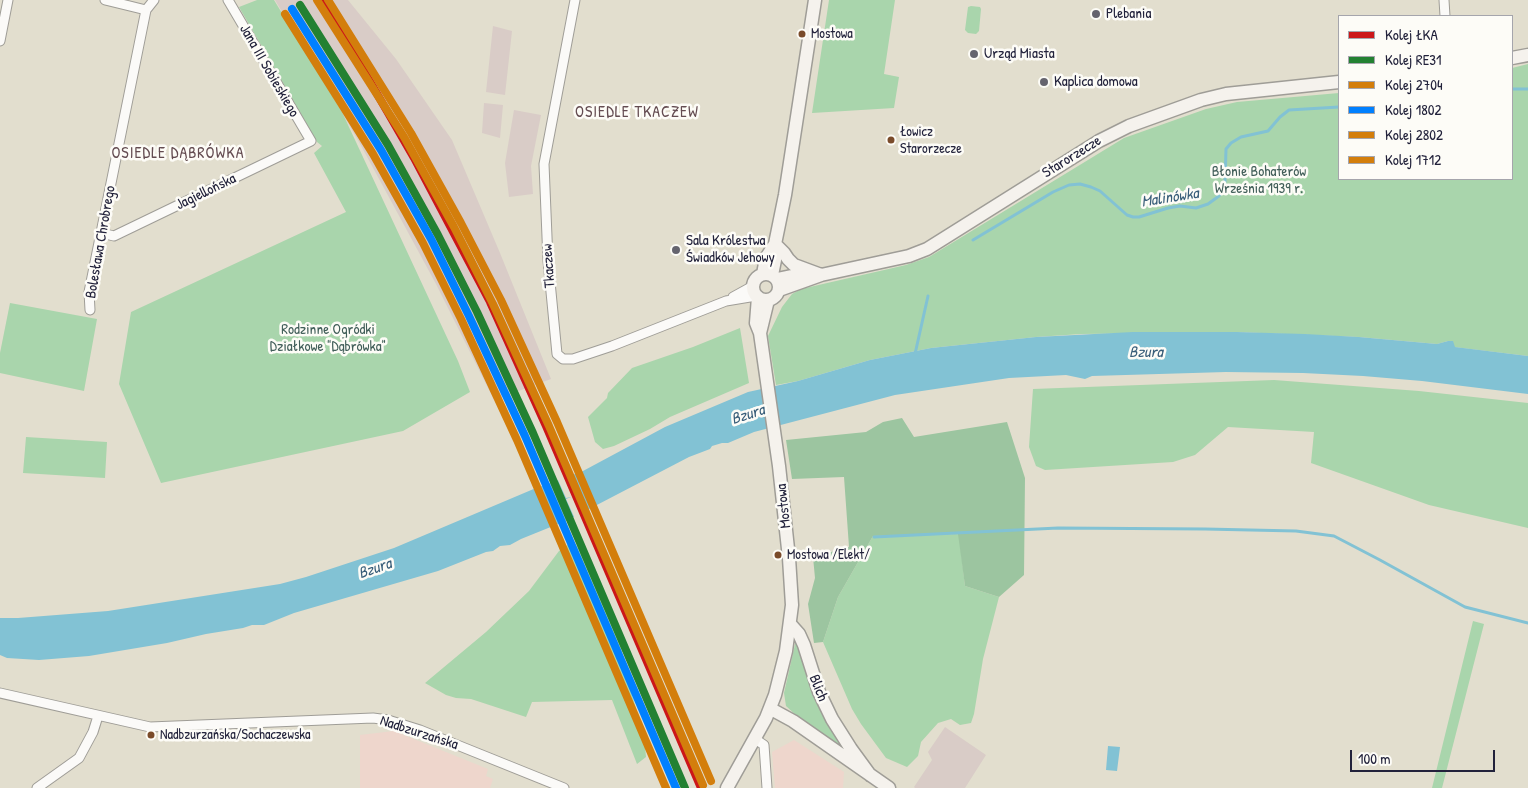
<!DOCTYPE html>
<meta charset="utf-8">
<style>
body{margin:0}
#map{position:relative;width:1528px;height:788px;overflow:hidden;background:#e2dece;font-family:"Patrick Hand",sans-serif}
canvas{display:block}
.legend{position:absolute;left:1338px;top:15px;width:175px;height:165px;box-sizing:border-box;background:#fdfcf7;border:1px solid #a5a5ac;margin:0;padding:6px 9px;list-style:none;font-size:15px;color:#22223b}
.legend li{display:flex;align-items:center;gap:10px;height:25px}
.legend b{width:25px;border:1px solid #a5a5ac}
.scale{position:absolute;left:1350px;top:750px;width:145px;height:22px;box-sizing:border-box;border:2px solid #22223b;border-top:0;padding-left:6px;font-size:15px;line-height:18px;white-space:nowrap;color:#22223b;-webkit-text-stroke:4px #fdfcf7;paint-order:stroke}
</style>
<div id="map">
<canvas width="1528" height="788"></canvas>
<ul class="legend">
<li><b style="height:6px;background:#cc1719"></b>Kolej ŁKA</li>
<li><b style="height:6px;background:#238132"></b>Kolej RE31</li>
<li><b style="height:6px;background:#d37e0c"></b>Kolej 2704</li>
<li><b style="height:6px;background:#0080ff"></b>Kolej 1802</li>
<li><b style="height:6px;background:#d37e0c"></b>Kolej 2802</li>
<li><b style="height:6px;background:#d37e0c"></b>Kolej 1712</li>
</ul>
<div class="scale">100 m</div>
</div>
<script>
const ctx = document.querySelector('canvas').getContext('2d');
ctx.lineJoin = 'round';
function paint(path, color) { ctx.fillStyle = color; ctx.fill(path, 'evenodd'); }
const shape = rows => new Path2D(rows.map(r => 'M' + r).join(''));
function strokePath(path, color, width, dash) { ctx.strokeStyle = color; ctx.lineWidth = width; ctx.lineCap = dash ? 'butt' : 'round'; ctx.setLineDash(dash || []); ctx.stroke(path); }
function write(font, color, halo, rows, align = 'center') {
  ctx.font = font + ' "Patrick Hand",sans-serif'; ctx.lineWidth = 5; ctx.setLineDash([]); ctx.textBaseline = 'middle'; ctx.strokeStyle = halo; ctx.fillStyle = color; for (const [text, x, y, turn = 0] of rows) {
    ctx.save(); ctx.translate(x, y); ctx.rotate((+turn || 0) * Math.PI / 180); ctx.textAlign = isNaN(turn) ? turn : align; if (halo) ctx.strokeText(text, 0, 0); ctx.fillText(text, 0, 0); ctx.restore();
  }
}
const built = shape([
 [394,731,488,769,486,776,493,779,490,788,360,788,360,735],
 [794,740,844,772,843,788,775,788,772,752]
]);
const industrial = shape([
 [275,0,348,0,396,59,452,140,500,253,551,379,494,400,436,284,359,142],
 [493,26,512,31,505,95,486,92],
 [484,103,503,105,500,138,482,133],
 [514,110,541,115,531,166,533,194,509,197,505,163],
 [945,727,986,755,965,788,915,788,914,787,932,760,928,752]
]);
const green = shape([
 [257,0,274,0,342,112,458,361,470,392,403,431,161,483,119,384,131,312,346,212,314,153,322,146,317,142,239,7],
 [829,0,895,0,884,74,899,77,894,108,812,113],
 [971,6,980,7,981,9,979,31,976,34,968,33,965,30,968,7],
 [1528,64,1528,356,1454,347,1448,341,1437,344,1359,337,1237,332,1081,334,1036,337,931,348,870,360,798,381,776,385,768,336,782,307,792,294,801,289,906,265,929,257,1124,138,1206,109,1237,102,1339,93,1339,179,1512,179,1512,68],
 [10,303,97,319,84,391,0,373,0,353],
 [740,328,749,383,670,417,650,429,614,446,603,449,595,442,588,417,607,398,608,393,632,368,693,347],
 [1274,380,1419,391,1528,403,1528,528,1429,505,1311,463,1314,432,1228,427,1195,455,1173,462,1045,470,1036,466,1029,447,1033,389],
 [26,437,107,442,105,478,23,473],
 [959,534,965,586,999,597,983,659,974,714,971,723,960,725,951,719,938,723,921,742,918,756,907,767,886,758,861,724,852,709,823,642,838,597,873,536],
 [573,541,590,564,598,593,614,618,632,695,644,734,646,757,637,764,612,700,532,702,526,717,471,699,456,698,446,695,425,683,486,632,529,591,559,551],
 [1473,621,1484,624,1442,788,1432,788],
 [796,640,816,701,824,718,842,748,800,719,786,706,784,693]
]);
const forest = shape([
 [902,418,914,437,1007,422,1025,478,1024,575,999,597,965,586,958,534,873,536,838,597,823,642,814,643,808,604,815,578,813,557,849,547,844,477,792,479,786,440,866,432,883,422]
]);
const water = shape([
 [1133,332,1237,332,1305,334,1359,337,1437,344,1448,341,1453,341,1455,347,1528,356,1528,394,1422,381,1363,376,1303,373,1226,372,1092,376,1085,379,1066,375,1009,378,895,395,754,432,728,443,722,443,712,446,710,449,689,457,568,520,521,539,510,545,500,546,493,551,486,552,438,571,294,613,264,625,252,625,243,628,206,634,167,643,89,656,39,660,7,658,0,655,0,618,18,618,108,611,280,584,306,577,394,548,536,488,583,471,665,427,748,392,798,381,870,360,931,348,1036,337],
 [1108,746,1120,747,1117,771,1106,770]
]);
const pier = shape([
 [571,473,588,512,575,519,566,499,571,497,566,498,557,478]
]);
const stream = shape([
 [1512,89,1528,89],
 [973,240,1053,192,1069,185,1080,184,1091,187,1100,191,1127,215,1133,217,1139,217,1168,208,1180,206,1196,208,1208,204,1219,196,1223,189,1225,182,1226,149,1231,143,1241,137,1268,131,1280,117,1289,110,1339,107],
 [915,354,928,296],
 [874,537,1058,528,1205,529,1296,531,1334,536,1380,560,1465,607,1528,623]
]);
const street = shape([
 [575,0,544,164,548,261,557,354,563,359,573,359,612,346,726,301,756,296],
 [1444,0,1445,16],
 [146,10,154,0],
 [0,41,8,0],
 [101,233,114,236,311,141,228,0],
 [733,297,753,286],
 [90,310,89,292,146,10,105,0],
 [0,693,150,727,373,718,388,720,420,730,564,788],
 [755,739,764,745,767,788],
 [37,788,79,758,93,732,98,716]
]);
const secondary = shape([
 [1512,58,1528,55],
 [775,244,784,253,788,259,794,265,821,275],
 '753 287a13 13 0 1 1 26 0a13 13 0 1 1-26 0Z',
 [763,274,766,258,775,244],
 [772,275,775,260,775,244,785,195,815,0],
 [777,279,801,274,809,275],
 [779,290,821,275,909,256,927,249,1099,141,1129,126,1201,100,1226,94,1339,82],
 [760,333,768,300],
 [791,625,799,634,804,645,819,692,832,719,851,749,870,775],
 [771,709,793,721,889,788],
 [727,788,766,718,775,695,786,651,792,605,789,558,779,466,760,333,756,323,758,297]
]);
const rail1 = shape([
 [323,0,414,158,490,302,546,426,701,788]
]);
const rail2 = shape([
 [300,5,388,145,438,235,477,312,533,433,685,788]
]);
const rail3 = shape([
 [317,0,404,137,454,227,493,304,549,426,703,785]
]);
const rail4 = shape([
 [292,9,381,150,431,239,469,316,525,436,676,788]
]);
const rail5 = shape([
 [328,0,411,133,461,223,501,300,557,422,711,781]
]);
const rail6 = shape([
 [285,14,373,154,423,243,461,319,517,440,666,788]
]);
const markers = [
 [1096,14,5,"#65646e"],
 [802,34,4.5,"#7a4b2a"],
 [974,54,5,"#65646e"],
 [1044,82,5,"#65646e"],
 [891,140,4.5,"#7a4b2a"],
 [676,250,5,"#65646e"],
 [778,555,4.5,"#7a4b2a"],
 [151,735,4.5,"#7a4b2a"]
];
const busNames = [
 ["Mostowa",811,34],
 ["Łowicz",900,132],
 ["Starorzecze",900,149],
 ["Mostowa /Elekt/",787,555],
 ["Nadbzurzańska/Sochaczewska",160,735]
];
const poiNames = [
 ["Plebania",1106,14],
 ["Urząd Miasta",984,54],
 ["Kaplica domowa",1054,82],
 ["Sala Królestwa",686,241],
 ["Świadków Jehowy",686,258]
];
const streetNames = [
 ["Jana III Sobieskiego",269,71,60],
 ["Starorzecze",1072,157,-32],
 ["Jagiellońska",206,192,-26],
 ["Bolesława Chrobrego",101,242,-80],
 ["Tkaczew",549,266,-94],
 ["Mostowa",784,506,-96],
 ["Blich",818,688,68],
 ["Nadbzurzańska",419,733,18]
];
const parkNames = [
 ["Błonie Bohaterów",1259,172],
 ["Września 1939 r.",1259,189],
 ["Rodzinne Ogródki",328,330],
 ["Działkowe \"Dąbrówka\"",328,347]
];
const neighbourhoodNames = [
 ["OSIEDLE TKACZEW",637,113],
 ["OSIEDLE DĄBRÓWKA",178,154]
];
const waterNames = [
 ["Malinówka",1170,198,-9],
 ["Bzura",1146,353],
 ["Bzura",748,415,-18],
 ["Bzura",375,569,-19]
];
paint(built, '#eed6cc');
paint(industrial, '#d9ccc7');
paint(green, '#a9d5ac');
paint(forest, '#9cc5a0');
paint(water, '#82c2d4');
paint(pier, '#e2dece');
strokePath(stream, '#82c2d4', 3);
strokePath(street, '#9f9d97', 11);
strokePath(secondary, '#9f9d97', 15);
strokePath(street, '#fbfaf8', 9);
strokePath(secondary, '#f5f2ed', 12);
strokePath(rail1, '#cc1719', 8);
strokePath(rail2, '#238132', 8);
strokePath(rail3, '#d37e0c', 8);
strokePath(rail4, '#0080ff', 8);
strokePath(rail5, '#d37e0c', 8);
strokePath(rail6, '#d37e0c', 8);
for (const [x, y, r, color] of markers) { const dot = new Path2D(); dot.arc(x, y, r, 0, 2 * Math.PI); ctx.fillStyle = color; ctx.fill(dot); strokePath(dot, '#fdfcf7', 2); }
write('14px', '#22223b', '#fdfcf7', busNames, 'left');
write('15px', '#22223b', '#fdfcf7', poiNames, 'left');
write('15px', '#22223b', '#fdfcf7', streetNames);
write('15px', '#415e59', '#fdfcf7', parkNames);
ctx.letterSpacing = '1px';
write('16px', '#644c51', '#fdfcf7', neighbourhoodNames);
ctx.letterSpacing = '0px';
write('italic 16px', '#385d79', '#fdfcf7', waterNames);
</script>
